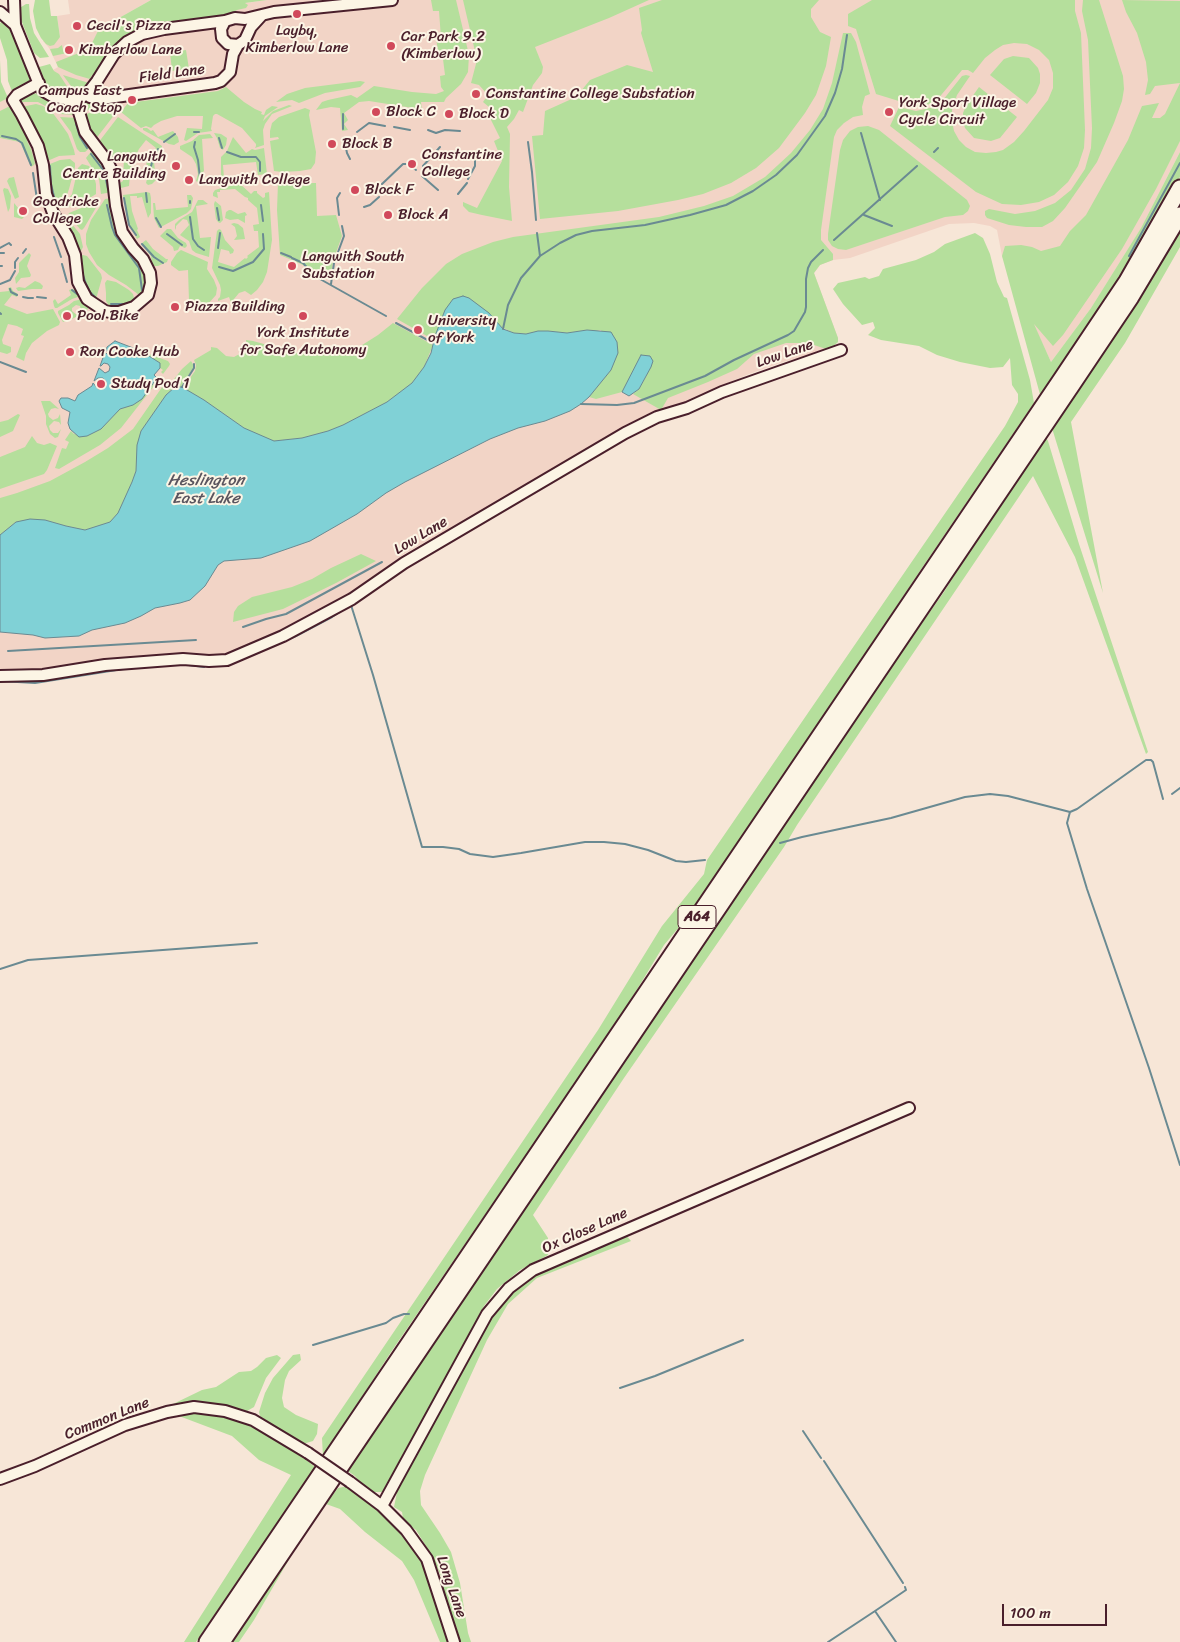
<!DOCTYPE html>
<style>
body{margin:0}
#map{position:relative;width:1180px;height:1642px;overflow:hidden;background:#f7e6d7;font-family:Sriracha,sans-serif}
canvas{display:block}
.scale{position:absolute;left:1002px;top:1604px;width:105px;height:22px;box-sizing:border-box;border:2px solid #4a1f2b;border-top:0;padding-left:6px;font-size:15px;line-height:18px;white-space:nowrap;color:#4a1f2b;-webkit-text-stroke:4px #fcf5e5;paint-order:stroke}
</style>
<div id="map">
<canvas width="1180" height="1642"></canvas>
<div class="scale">100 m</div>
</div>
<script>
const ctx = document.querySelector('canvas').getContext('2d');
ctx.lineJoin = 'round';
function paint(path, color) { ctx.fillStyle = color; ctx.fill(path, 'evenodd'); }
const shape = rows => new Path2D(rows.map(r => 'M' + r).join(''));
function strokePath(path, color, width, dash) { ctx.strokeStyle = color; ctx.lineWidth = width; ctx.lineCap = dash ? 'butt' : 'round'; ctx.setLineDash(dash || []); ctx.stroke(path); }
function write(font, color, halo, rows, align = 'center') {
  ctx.font = font + ' Sriracha,sans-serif'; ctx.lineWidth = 4; ctx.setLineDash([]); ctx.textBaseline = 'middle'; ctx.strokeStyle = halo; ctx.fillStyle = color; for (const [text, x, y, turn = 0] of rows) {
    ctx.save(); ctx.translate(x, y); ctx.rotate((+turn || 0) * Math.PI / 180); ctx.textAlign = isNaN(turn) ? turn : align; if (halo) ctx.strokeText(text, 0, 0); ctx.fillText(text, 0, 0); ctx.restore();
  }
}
const built = shape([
 [68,0,151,0,112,22,267,0,1180,0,1180,152,1141,228,1091,308,1051,362,1002,256,997,230,990,226,974,223,949,224,850,258,833,260,820,265,814,273,838,338,838,342,829,350,783,362,749,374,723,385,689,402,661,410,404,554,353,591,286,630,227,655,155,656,80,666,15,673,0,671,0,92,4,100,58,67,49,48,43,41,60,37,57,16,70,14]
]);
const green = shape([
 [35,0,49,0,51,16,57,16,60,37,54,45,50,46,46,44,41,38,36,28,33,11],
 [151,0,267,0,245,3,248,5,246,8,237,10,223,18,183,20,146,26,131,33,116,45,110,52,95,77,92,75,90,79,76,75,58,67,56,62,84,51,90,47,98,31,101,32,110,23],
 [431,0,456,0,469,55,468,72,461,84,446,98,444,102,421,102,422,111,414,111,413,108,369,101,359,102,344,113,348,120,344,124,348,130,342,131,340,108,331,107,316,110,322,102,328,100,351,95,357,98,374,86,412,92,436,94,444,91,441,87,440,76,445,75,442,51,438,51,436,38,441,38,439,11,433,11],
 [463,0,649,0,609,18,535,47,543,67,542,73,533,85,523,112,519,110,514,119,507,127,510,134,509,187,512,221,482,215,469,212,463,206,463,202,477,208,502,161,494,141,500,138,489,116,495,112,483,102,488,95,479,85,471,83,477,60],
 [662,0,819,0,811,9,811,17,820,32,831,37,826,66,816,95,805,113,779,148,756,168,731,183,703,194,678,200,618,211,540,219,532,136,543,135,545,111,576,97,590,80,627,65,653,72,641,33,642,30,639,8],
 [872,0,1075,0,1075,11,1081,33,1085,130,1084,148,1078,166,1068,182,1054,195,1039,202,1021,205,1002,204,976,192,890,126,899,107,916,111,934,107,943,100,962,76,966,75,970,76,957,95,952,110,952,121,954,131,959,140,966,147,975,152,986,153,996,152,1003,150,1014,142,1024,131,1048,100,1053,88,1053,73,1049,60,1039,50,1027,44,1014,43,1003,45,995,50,985,58,973,73,968,70,962,70,937,100,925,106,915,106,876,94,856,29,848,26,848,14],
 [1083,0,1099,0,1123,76,1124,89,1122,101,1114,123,1097,162,1065,208,1053,221,1042,227,1026,227,1009,225,987,218,985,215,985,211,989,209,1015,214,1035,211,1055,203,1071,190,1085,169,1091,148,1092,128,1088,40,1082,11],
 [1122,0,1180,1,1180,141,1156,189,1122,249,1063,335,1053,346,1034,324,1051,362,1091,308,1141,228,1180,152,1180,177,1146,237,1102,310,1041,398,1002,256,1005,246,1021,245,1032,247,1041,251,1060,246,1070,231,1086,215,1128,140,1142,106,1159,103,1152,118,1160,118,1165,114,1180,83,1155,86,1150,94,1145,95,1148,80,1146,62,1137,33,1126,12],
 [26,4,29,4,30,18,34,33,49,57,40,58,34,53,18,12,18,9],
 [4,20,14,33,31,78,30,82,13,94,8,81,7,60,0,38,0,23],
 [843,33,851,33,856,42,870,94,865,96,862,107,863,115,853,117,844,123,837,130,834,137,821,230,821,240,833,254,833,260,820,265,814,273,838,338,838,342,829,350,808,343,786,343,754,354,737,369,708,382,668,398,661,410,633,394,639,389,647,375,641,355,622,392,596,399,589,397,611,370,614,361,601,330,594,331,587,330,567,333,548,331,538,331,526,334,514,333,499,326,489,313,445,310,434,340,397,319,422,288,446,264,462,254,493,242,513,237,659,217,704,206,733,196,765,177,791,153,810,130,823,109,832,83],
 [62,45,63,50,66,49,67,53,53,56,50,49,58,48],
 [186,50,189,69,172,71,170,52],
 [1013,56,1029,58,1038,68,1040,74,1040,83,1036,93,1027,104,990,75,1004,59],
 [0,60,1,82,8,98,0,102],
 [50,64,54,71,59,74,72,94,61,94,53,91,46,84,39,70,39,67],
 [63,75,89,83,81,91,76,93],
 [360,81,365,82,360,87,325,93,299,103,292,100,276,102,287,94,305,88],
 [226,87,244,102,255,109,262,112,261,114,264,115,266,110,272,106,278,107,265,116,263,121,273,111,289,105,292,106,272,114,265,124,263,130,264,145,255,148,256,146,256,144,242,128,217,114,215,114,213,116,211,129,212,131,198,133,186,141,184,140,187,128,202,129,203,116,177,116,161,121,154,125,151,128,146,126,141,128,121,112,128,103,218,91],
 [979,87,1017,117,1000,138,991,141,974,138,965,128,963,122,963,113,967,104],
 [33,93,38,94,59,105,73,104,76,115,60,114,38,102,22,102,19,101],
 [85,101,113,101,104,103,82,113,81,104],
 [36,104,43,106,52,112,61,124,68,134,74,150,75,155,59,156,45,162,21,107],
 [114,105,115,114,95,140,89,134,83,116,95,110],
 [10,106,16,113,29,135,27,141,31,149,35,163,34,165,31,167,20,142,0,138,0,111],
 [305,108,310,110,309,115,316,152,315,163,311,169,300,171,282,172,274,171,270,141,279,139,278,137,270,138,270,131,272,123,279,117],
 [60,117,78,118,92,146,85,152,80,152,77,149,71,132],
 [118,117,162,146,162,148,157,154,154,162,156,180,152,184,148,185,146,183,150,167,146,164,156,148,146,140,139,149,134,159,130,175,129,186,117,189,118,184,123,181,124,157,122,153,112,160,98,143],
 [868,126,879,130,967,200,970,206,968,211,963,215,945,217,846,250,838,249,832,246,828,240,828,234,840,150,843,140,850,131,858,127],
 [143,128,147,128,151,131,153,130,158,137,173,131,178,137,179,142,174,145,169,144,143,130],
 [214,133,221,134,227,138,226,145,223,150,220,148,217,138],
 [210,134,213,138,202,139,204,171,203,172,202,181,199,183,196,181,198,174,196,164,192,157,180,149,180,146,192,141,199,135],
 [233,137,246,153,252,149,255,150,264,148,267,174,258,175,256,162,223,165,224,178,221,178,221,157,227,151],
 [94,148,108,165,112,192,101,194,99,179,86,158],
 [70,159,75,163,75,167,69,189,66,198,54,211,45,166,60,160],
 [82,164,89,166,93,172,96,184,96,194,80,204,62,208,72,194,78,168],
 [14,177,19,197,15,199,7,181,9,178],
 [239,183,251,194,254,191,257,191,257,193,263,198,265,197,265,193,269,192,272,240,267,272,263,282,257,290,251,295,245,291,239,293,234,299,235,304,232,305,229,297,218,301,218,299,220,297,221,290,220,285,212,268,217,231,219,229,221,230,225,240,234,250,233,253,230,254,229,251,221,249,218,262,234,267,245,258,246,259,248,257,247,256,259,247,258,231,254,231,253,225,259,224,257,208,248,200,248,198,245,197,235,189,220,190,220,192,217,192,218,198,213,196,213,193,215,190],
 [278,183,316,183,317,216,336,215,342,236,333,261,330,280,301,264,280,255,277,210],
 [4,188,8,189,11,196,10,208,8,212,3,190],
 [147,192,150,193,151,198,151,213,148,218,142,197,137,198,137,196,130,196,132,211,138,229,137,230,140,237,137,239,128,222,123,195],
 [187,195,191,195,193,198,191,209,187,213,159,228,154,218,153,203,155,203,156,210,188,207],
 [112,198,114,205,147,273,144,296,139,295,126,285,109,275,97,265,89,252,86,244,86,234,91,220,105,199],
 [198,200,203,200,208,204,196,206,200,238,211,237,209,257,196,253,192,250,189,241,180,235,189,225,187,220,183,219,176,226,176,230,175,228,175,224,179,220,192,212],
 [215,201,221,206,223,220,220,223,218,222,216,219,214,204],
 [96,202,98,203,97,206,84,228,82,230,80,229,68,215,69,213],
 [14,203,23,214,24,217,22,219,14,217],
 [229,210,231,210,238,214,245,212,247,215,245,216,245,223,238,219,230,220,225,218,226,212],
 [58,215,67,218,80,234,83,247,80,253,76,252],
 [234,223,238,224,243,228,245,239,234,240,237,236,235,227,231,224],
 [1180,223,1180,247,1125,343,1071,422,1103,593,1051,425],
 [167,229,171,229,178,238,186,243,187,246,185,248,180,246,178,250,174,251,173,247,160,236],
 [975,233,983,238,990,254,997,282,1004,297,1007,298,1030,380,1034,403,924,565,696,907,664,945,619,1019,391,1352,323,1457,322,1438,598,1030,662,926,704,874,707,860,1005,426,1018,402,1018,394,1012,385,1010,358,1003,367,990,368,960,362,937,355,919,346,881,340,868,335,875,328,873,322,862,325,843,304,833,289,838,283,865,277,869,279,879,276,883,269,916,260,934,252,945,244],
 [146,240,153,249,166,259,168,259,167,262,158,266,152,266,151,256,141,244],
 [181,250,208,262,207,269,214,280,217,288,216,295,208,304,198,305,189,301,188,270,179,271,171,265,171,262,177,253],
 [29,253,31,255,27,266,31,275,30,277,21,278,16,284,15,278,19,272,19,263],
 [83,255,87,256,101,274,102,278,96,299,94,300,82,286,80,256],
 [107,280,116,282,129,290,133,294,135,302,115,309,109,306,106,301,106,293,105,283],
 [35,281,40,283,43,286,42,289,32,289,18,291,16,288,19,287,25,288],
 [11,287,13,291,18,294,17,297,12,295,4,305,27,314,53,309,60,322,59,325,47,331,32,343,26,353,24,361,16,357,24,336,21,335,23,329,17,326,8,324,2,340,3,344,11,347,11,352,7,354,0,352,0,292,9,291,8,288],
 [72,289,79,291,81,296,72,299,57,308,55,308,54,306,53,301,55,299,58,304,71,295,69,290],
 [83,299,90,305,86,312,81,312,80,306,76,305,72,308,72,311,78,316,72,319,72,313,69,311,65,311,62,317,66,321,63,322,58,313,58,311,69,305,74,301],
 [393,323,433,345,424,367,412,383,387,402,343,425,328,431,302,438,274,441,263,437,244,428,204,400,183,388,195,371,196,365,194,360,211,350,211,347,217,348,226,356,234,357,243,352,246,345,246,340,253,341,300,354,329,355,346,352,359,347,378,335],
 [141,351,168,361,170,364,169,366,163,374,161,372,163,370,160,368,160,363],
 [191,361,194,366,193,368,181,387,175,387,166,395,141,431,136,471,132,482,118,513,110,522,85,530,66,526,45,520,16,522,0,535,0,498,17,493,50,481,85,462,108,448,133,429,167,380,171,383,182,369],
 [159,376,161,377,121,428,100,445,59,469,55,468,62,448,66,449,69,442,65,440,71,431,74,434,87,436,101,429,120,409,133,405,142,399],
 [41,401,50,401,59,409,55,408,51,409,48,414,49,417,53,420,58,418,60,414,61,425,59,422,54,421,49,426,50,430,53,433,58,433,61,429,58,437,55,438,50,434,46,424,46,416],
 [18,414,20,415,13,431,0,437,0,422,8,420],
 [1044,434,1048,441,1079,544,1148,752,1146,754,1075,557,1033,476,797,825,784,847,624,1078,533,1215,548,1238,548,1255,520,1270,497,1289,484,1306,402,1462,388,1486,382,1492,372,1492,365,1490,355,1476,345,1469,416,1369,504,1233,804,789,944,592,982,530],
 [32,436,37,443,44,445,50,443,57,446,47,470,44,474,0,489,0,457,25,447],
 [361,554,376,561,336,583,283,609,233,622,234,612,238,606,252,597,292,587,312,579,331,568],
 [625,1234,631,1241,537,1278,508,1304,487,1340,425,1475,420,1491,421,1505,440,1533,451,1552,460,1583,468,1633,471,1642,460,1642,456,1626,452,1623,448,1615,447,1602,440,1582,441,1576,429,1551,416,1530,406,1523,403,1518,402,1512,394,1507,398,1487,410,1463,450,1395,489,1318,508,1295,529,1277],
 [300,1354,301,1360,289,1371,285,1380,282,1398,284,1407,296,1415,318,1424,317,1434,313,1441,303,1444,270,1423,260,1416,259,1412,265,1393,273,1378,293,1355],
 [277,1355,281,1358,266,1378,254,1407,247,1411,215,1405,197,1404,171,1405,202,1390,216,1387,239,1372,251,1371,257,1367,266,1358],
 [197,1413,217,1414,238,1420,263,1432,299,1454,315,1467,196,1642,184,1642,291,1475,259,1460,232,1436,179,1416],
 [348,1486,377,1507,402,1532,423,1564,442,1612,451,1642,440,1642,414,1580,402,1561,365,1532,340,1509,326,1504,338,1488],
 [291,1556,254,1620,239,1642,231,1642]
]);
const water = shape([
 [463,296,469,298,489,313,503,329,514,333,526,334,538,331,548,331,567,333,587,330,611,332,617,342,618,353,611,370,589,397,581,404,570,411,545,421,518,428,490,439,405,482,386,493,357,514,310,541,261,558,224,561,218,565,205,586,190,600,180,603,155,608,141,616,125,623,92,630,79,636,45,638,33,635,0,632,0,535,16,522,30,519,45,520,66,526,85,530,110,522,118,513,132,482,136,471,137,445,141,431,166,395,175,387,182,387,204,400,244,428,274,441,302,438,328,431,343,425,387,402,412,383,424,367,431,353,435,336,445,310,453,299,463,296],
 [115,341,141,351,160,363,160,368,154,375,157,378,142,399,133,405,120,409,101,429,87,436,79,437,70,429,68,423,70,412,62,408,59,401,61,398,68,398,75,401,78,395,92,386,93,383,98,389,102,389,105,387,106,381,103,378,98,378,94,381,99,368,105,373,109,371,110,367,108,364,104,363,101,366,100,366,105,352,109,356,112,354,110,350,106,351,107,347,115,341],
 [641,355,650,356,653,361,651,367,639,389,629,396,622,392,641,355]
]);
const stream = shape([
 [76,124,80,137,87,148],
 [394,127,410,130],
 [343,129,343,114],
 [428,130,436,133,445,130,460,131],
 [194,132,199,132],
 [357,132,369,123,385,126],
 [861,133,880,200],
 [2,136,16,139,22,143,31,165],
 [219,138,222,148],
 [344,138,347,153,350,159],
 [164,142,175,134],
 [195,142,194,147,198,160,200,178],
 [528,142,532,172,536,220],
 [227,152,241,157,256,157,260,162,260,171],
 [934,152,938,148],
 [91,154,104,171,108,189],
 [50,166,51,184,56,205],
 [423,166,440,147],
 [33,173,37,199],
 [422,176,438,190],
 [148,179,153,158,158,149],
 [468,179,475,166,475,158],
 [382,184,403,164,408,164,416,170],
 [146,193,147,202],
 [458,194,467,183],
 [124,198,129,225,136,235],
 [190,203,190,201],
 [107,205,112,227,115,235,139,268,142,290],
 [261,205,263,221],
 [364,207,370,205,379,197],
 [217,208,219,220],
 [339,215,337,198,340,193],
 [864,215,892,226],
 [190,217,193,239,198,246,204,250],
 [156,218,161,227],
 [64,220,73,234,79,251],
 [537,233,540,256],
 [167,234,182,245],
 [54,237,61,257],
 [834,240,917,166],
 [142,244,154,257,163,263],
 [0,248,9,243,11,245],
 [218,248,220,233],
 [0,253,4,253],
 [23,253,26,249],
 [281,253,291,257],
 [1129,256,1180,163],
 [292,258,303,263,311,272,320,279,386,316],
 [62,264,67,282],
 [0,266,2,266],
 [219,267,233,271,253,262,264,249,263,234],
 [15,268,15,262,18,258],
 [81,269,86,284,90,292,95,297],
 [0,284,10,280,15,271],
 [331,284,334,263,344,236,342,226],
 [10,289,11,292,17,295],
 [72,290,77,294],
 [23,297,28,298,33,298],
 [37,297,46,298],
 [111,304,124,304],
 [0,313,1,314],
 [396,323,433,343],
 [503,329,508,305,521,278,540,256,560,243,576,235,592,231,645,225,690,215,726,205,753,191,776,175,797,155,825,116,835,93,842,69,847,35],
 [0,362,26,372],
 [182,387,194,368,194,364],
 [581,404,617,405,634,403,705,376,734,360,788,335,794,331,805,312,806,307,806,279,808,268,811,262,823,250],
 [360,600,374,590],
 [351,605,373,675,422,847,443,847,459,849,470,854,493,857,521,853,585,842,604,842,625,844,648,850,676,861,686,862,705,860],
 [320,622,334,614],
 [243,627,266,619,286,614,382,562],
 [8,651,196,640],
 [246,657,296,636,332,617,349,606],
 [181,664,204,667],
 [0,681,35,683,129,668],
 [1172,794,1180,788],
 [1070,812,1067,823,1087,889,1149,1068,1180,1165],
 [780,843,802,837,891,818,965,797,990,794,1008,796,1070,812,1077,809,1146,760,1151,760,1153,762,1163,799],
 [0,969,28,960,257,943],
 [313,1345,386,1323,393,1318,404,1314,409,1314],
 [620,1388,655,1376,743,1340],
 [803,1431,821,1458],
 [824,1461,903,1583],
 [828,1642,875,1611],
 [896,1642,875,1611,906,1590,905,1587]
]);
const minor = shape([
 [14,0,15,25,40,87,45,92,52,96,70,100,82,97,87,94,97,81,114,54,127,42,142,34,164,29,225,21,235,18,245,19,274,12,392,0],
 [0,12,15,25],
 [225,21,221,29,222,38,228,44,238,45,245,40,251,27,262,15],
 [39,83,17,95,13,100,22,115,38,146,43,165,46,194,53,213,68,237,75,255,78,282,87,299,105,311,110,312,119,312,134,307,148,295,151,283,150,273,143,259,133,248,122,232,116,206,112,171,107,161,85,132,75,99],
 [87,94,90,97,101,99,215,83,221,81,230,72,233,54,238,45],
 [0,676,43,675,105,665,183,659,209,661,227,660,283,636,352,599,404,563,625,433,657,417,687,408,722,392,841,350],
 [0,1479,35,1466,125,1425,167,1412,194,1407,225,1411,253,1420,308,1453],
 [350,1482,382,1506,406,1530,427,1559,454,1642],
 [382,1506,487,1314,509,1288,533,1270,909,1108]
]);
const highway = shape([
 [207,1642,1062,378,1127,281,1180,188],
 [222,1642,1072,385,1131,297,1180,215]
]);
const minorBridge = shape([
 [308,1453,350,1482]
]);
const markers = [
 [297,14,5,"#d1495b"],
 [77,26,5,"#d1495b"],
 [391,46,5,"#d1495b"],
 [69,50,5,"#d1495b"],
 [476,94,5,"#d1495b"],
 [132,100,5,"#d1495b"],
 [376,112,5,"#d1495b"],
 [889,112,5,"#d1495b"],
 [449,114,5,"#d1495b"],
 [332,144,5,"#d1495b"],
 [412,164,5,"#d1495b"],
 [176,166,5,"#d1495b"],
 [189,180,5,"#d1495b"],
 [355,190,5,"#d1495b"],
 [23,211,5,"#d1495b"],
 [388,215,5,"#d1495b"],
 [292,266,5,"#d1495b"],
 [175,307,5,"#d1495b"],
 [67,316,5,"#d1495b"],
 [303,316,5,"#d1495b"],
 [418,330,5,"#d1495b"],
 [70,352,5,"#d1495b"],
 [101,384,5,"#d1495b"]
];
const shields = [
 [697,917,38]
];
const shieldNames = [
 ["A64",697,917]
];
const poiNames = [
 ["Cecil's Pizza",87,26],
 ["Layby,",297,31,"center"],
 ["Kimberlow Lane",297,48,"center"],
 ["Car Park 9.2",401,37],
 ["(Kimberlow)",401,54],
 ["Kimberlow Lane",79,50],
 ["Campus East",122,91,"right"],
 ["Coach Stop",122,108,"right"],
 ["Constantine College Substation",486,94],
 ["York Sport Village",899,103],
 ["Cycle Circuit",899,120],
 ["Block C",386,112],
 ["Block D",459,114],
 ["Block B",342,144],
 ["Constantine",422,155],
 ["College",422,172],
 ["Langwith",166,157,"right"],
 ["Centre Building",166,174,"right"],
 ["Langwith College",199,180],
 ["Block F",365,190],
 ["Goodricke",33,202],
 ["College",33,219],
 ["Block A",398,215],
 ["Langwith South",302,257],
 ["Substation",302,274],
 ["Piazza Building",185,307],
 ["Pool Bike",77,316],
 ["University",428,321],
 ["of York",428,338],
 ["York Institute",303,333,"center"],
 ["for Safe Autonomy",303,350,"center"],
 ["Ron Cooke Hub",80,352],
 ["Study Pod 1",111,384]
];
const streetNames = [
 ["Field Lane",172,74,-8],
 ["Low Lane",785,354,-19],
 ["Low Lane",421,536,-31],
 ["Ox Close Lane",585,1231,-24],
 ["Common Lane",107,1419,-22],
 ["Long Lane",451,1587,71]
];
const waterNames = [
 ["Heslington",206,481],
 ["East Lake",206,499]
];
paint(built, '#f2d4c6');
paint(green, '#b5df9c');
paint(water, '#80d1d6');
strokePath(water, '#6a8a92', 1);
strokePath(stream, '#6a8a92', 2);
strokePath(minor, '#4a1f2b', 14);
strokePath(highway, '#4a1f2b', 19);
strokePath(minor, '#fcf5e5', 10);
strokePath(highway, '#fcf5e5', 15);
strokePath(minorBridge, '#4a1f2b', 14, []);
strokePath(minorBridge, '#fcf5e5', 10);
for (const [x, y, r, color] of markers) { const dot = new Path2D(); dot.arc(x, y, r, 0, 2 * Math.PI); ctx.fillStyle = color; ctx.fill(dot); strokePath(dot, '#fcf5e5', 2); }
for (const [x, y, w] of shields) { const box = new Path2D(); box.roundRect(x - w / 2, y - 11.5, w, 23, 4); ctx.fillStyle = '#fcf5e5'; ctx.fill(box); strokePath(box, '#4a1f2b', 1); }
write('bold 14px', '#4a1f2b', null, shieldNames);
write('15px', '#4a1f2b', '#fcf5e5', poiNames, 'left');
write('15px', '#4a1f2b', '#fcf5e5', streetNames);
write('italic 16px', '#5a545e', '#fcf5e5', waterNames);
</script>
